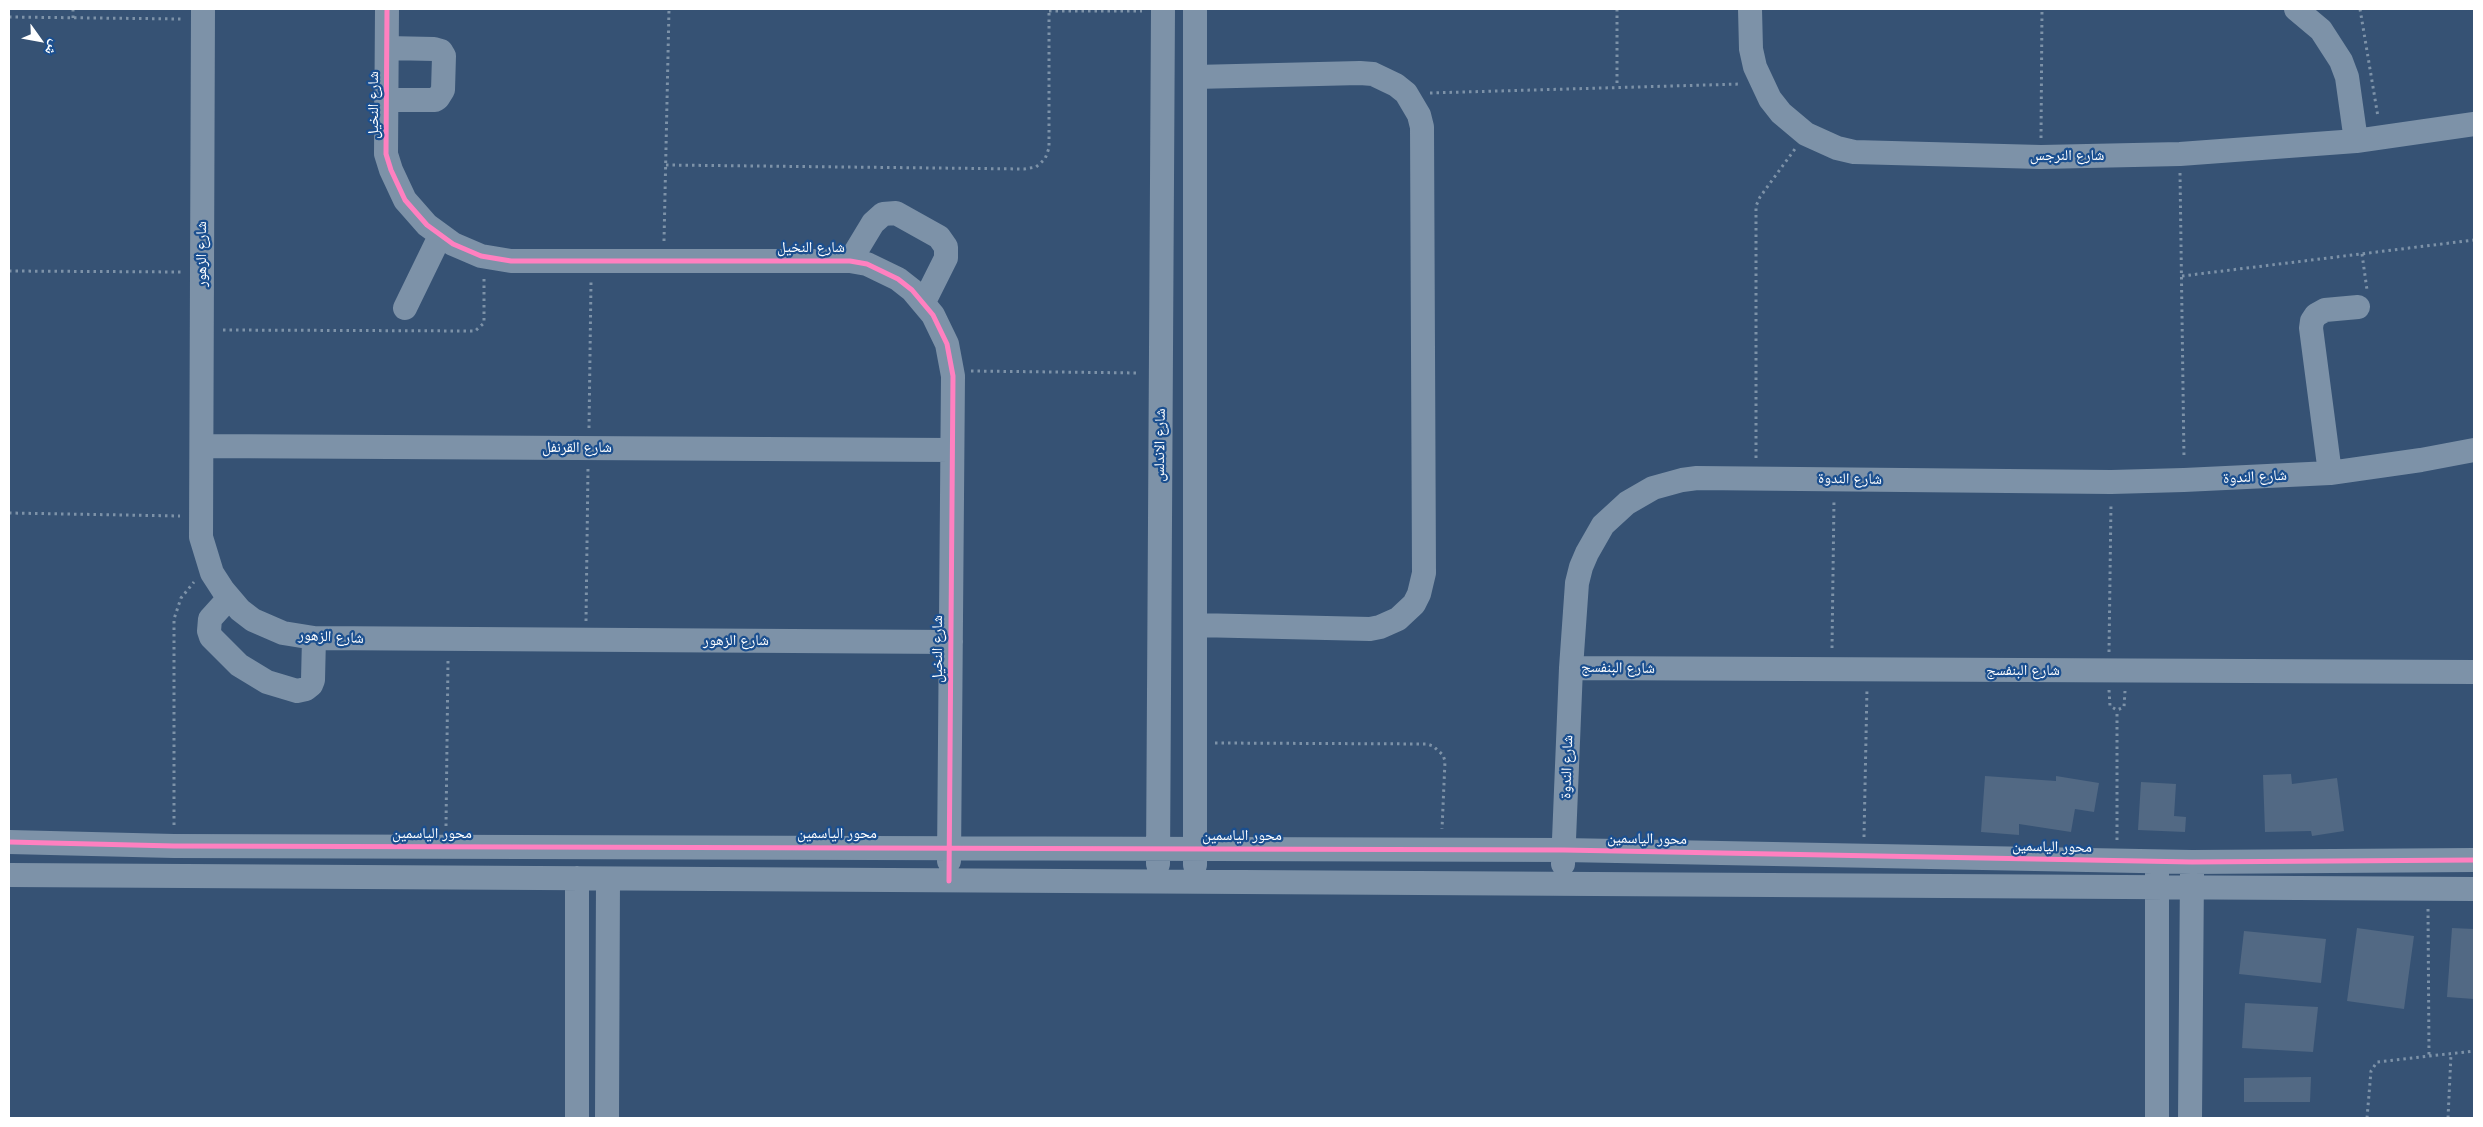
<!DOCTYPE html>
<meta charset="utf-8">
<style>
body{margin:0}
#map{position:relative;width:2483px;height:1127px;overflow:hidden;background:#365274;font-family:"PT Sans","Noto Naskh Arabic",sans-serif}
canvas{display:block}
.frame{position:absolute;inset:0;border:10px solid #fff;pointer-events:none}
.north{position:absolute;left:15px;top:15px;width:50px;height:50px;-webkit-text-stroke:4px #1b4f8f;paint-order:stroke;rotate:122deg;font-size:14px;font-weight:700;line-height:20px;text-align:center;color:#fff}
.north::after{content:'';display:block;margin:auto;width:18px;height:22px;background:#fff;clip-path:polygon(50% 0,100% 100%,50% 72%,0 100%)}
</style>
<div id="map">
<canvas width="2483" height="1127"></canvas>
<div class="frame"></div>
<div class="north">ش</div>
</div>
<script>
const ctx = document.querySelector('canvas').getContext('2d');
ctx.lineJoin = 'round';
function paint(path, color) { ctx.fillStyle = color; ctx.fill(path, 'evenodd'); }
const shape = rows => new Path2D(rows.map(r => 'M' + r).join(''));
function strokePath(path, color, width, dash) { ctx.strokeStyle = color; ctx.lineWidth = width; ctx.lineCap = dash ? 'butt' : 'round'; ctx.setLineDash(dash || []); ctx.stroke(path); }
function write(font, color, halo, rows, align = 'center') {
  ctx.font = font + ' "PT Sans","Noto Naskh Arabic",sans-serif'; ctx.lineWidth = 4.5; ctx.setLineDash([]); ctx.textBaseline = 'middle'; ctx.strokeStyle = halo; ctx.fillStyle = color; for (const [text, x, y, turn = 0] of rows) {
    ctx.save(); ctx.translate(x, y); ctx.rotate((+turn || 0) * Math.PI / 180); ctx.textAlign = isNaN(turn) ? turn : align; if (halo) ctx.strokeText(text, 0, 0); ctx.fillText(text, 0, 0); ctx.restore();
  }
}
const building = shape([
 [2291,774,2292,784,2337,778,2344,831,2312,836,2311,831,2265,832,2263,775],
 [1985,776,2056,781,2056,776,2099,783,2094,812,2075,809,2071,832,2019,824,2019,835,1981,832],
 [2141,782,2176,784,2174,816,2186,817,2185,832,2138,830],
 [2357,928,2414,936,2404,1009,2347,1001],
 [2452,928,2474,929,2474,999,2447,997],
 [2244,931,2326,939,2321,983,2239,974],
 [2245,1003,2318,1007,2313,1052,2242,1048],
 [2311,1077,2310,1102,2244,1102,2244,1078]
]);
const path = shape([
 [1617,9,1617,87],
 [2360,9,2378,117],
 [1049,11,1142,11],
 [9,17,182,19],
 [73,18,73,9],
 [1430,93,1741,84],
 [2041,138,2042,9],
 [666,165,1024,169,1036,167,1045,159,1049,148,1049,9],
 [2180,173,2184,459],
 [664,241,669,9],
 [2362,254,2367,290],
 [9,271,182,272],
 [2182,276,2474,240],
 [223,330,475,331,484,323,484,277],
 [971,371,1140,373],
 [589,428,591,282],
 [1756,458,1756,206,1760,197,1795,149],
 [9,513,180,516],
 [586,621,588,467],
 [1832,648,1834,500],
 [2109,652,2111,503],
 [2109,690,2110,706,2117,710,2124,707,2125,691],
 [1215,743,1427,744,1433,746,1443,755,1445,761,1442,829],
 [174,825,174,619,181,598,194,582],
 [446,826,448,660],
 [1864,837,1867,688],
 [2117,840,2117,710],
 [2428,909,2429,1056],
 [2367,1118,2371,1071,2377,1062,2474,1051],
 [2448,1118,2451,1054]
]);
const minor = shape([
 [203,9,201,537,212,573,223,590,240,610,253,620,283,633,314,638,951,642],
 [387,9,386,154,391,170,405,200,427,225,453,244,481,256,511,261,850,261,867,264,898,279,912,290,933,315,947,344,953,376,949,861],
 [1195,9,1195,865],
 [1750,9,1751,49,1755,67,1770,99,1781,113,1806,134,1837,148,1854,152,2041,157,2180,154,2356,141,2474,124],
 [2296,9,2321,30,2341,61,2347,77,2356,141],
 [1195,77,1360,73,1373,74,1396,85,1406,93,1419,115,1422,127,1424,573,1419,594,1414,604,1398,619,1380,627,1370,629,1195,625],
 [386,100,435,100,438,98,443,90,444,56,441,51,434,49,387,48],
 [850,261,873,223,883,214,896,213,939,237,946,247,946,258,924,302],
 [405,308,440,236],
 [202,446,952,450],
 [2330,473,2311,328,2312,321,2316,315,2325,310,2358,307],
 [229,598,210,619,209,631,211,637,239,665,267,682,297,691,306,689,311,685,313,680,314,638],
 [1571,668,2474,672],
 [9,842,174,846,1564,850,2192,862,2474,860],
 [1158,864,1163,9],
 [1563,864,1571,668,1577,583,1581,567,1587,553,1603,525,1627,503,1653,488,1682,480,1697,478,2111,482,2184,480,2330,473,2421,460,2474,450],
 [9,875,2474,889],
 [577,878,577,1118],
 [607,1118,608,879],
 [2157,1118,2157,870],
 [2190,1118,2192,873]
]);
const cycleway = shape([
 [387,9,386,154,391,170,405,200,427,225,453,244,481,256,511,261,850,261,867,264,898,279,912,290,933,315,947,344,953,376,949,881],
 [9,842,174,846,1564,850,2192,862,2474,860]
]);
const streetNames = [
 ["شارع النخيل",374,105,-90],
 ["شارع النرجس",2067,156],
 ["شارع النخيل",811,248],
 ["شارع الزهور",202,254,-90],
 ["شارع الاندلس",1160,445,-89],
 ["شارع القرنفل",577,448],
 ["شارع الندوة",2255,477,-3],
 ["شارع الندوة",1850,479,1],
 ["شارع الزهور",331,637,3],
 ["شارع الزهور",736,641],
 ["شارع النخيل",938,649,-90],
 ["شارع البنفسج",1618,668,1],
 ["شارع البنفسج",2023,671],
 ["شارع الندوة",1567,767,-88],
 ["محور الياسمين",432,834],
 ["محور الياسمين",837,834],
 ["محور الياسمين",1242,836],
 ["محور الياسمين",1647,839,1],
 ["محور الياسمين",2052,847,1]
];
paint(building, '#526984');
strokePath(path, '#7d92a8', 3, [2.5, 4]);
strokePath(minor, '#7d92a8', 24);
strokePath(cycleway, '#ff80c0', 5);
write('15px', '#fff', '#1b4f8f', streetNames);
</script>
